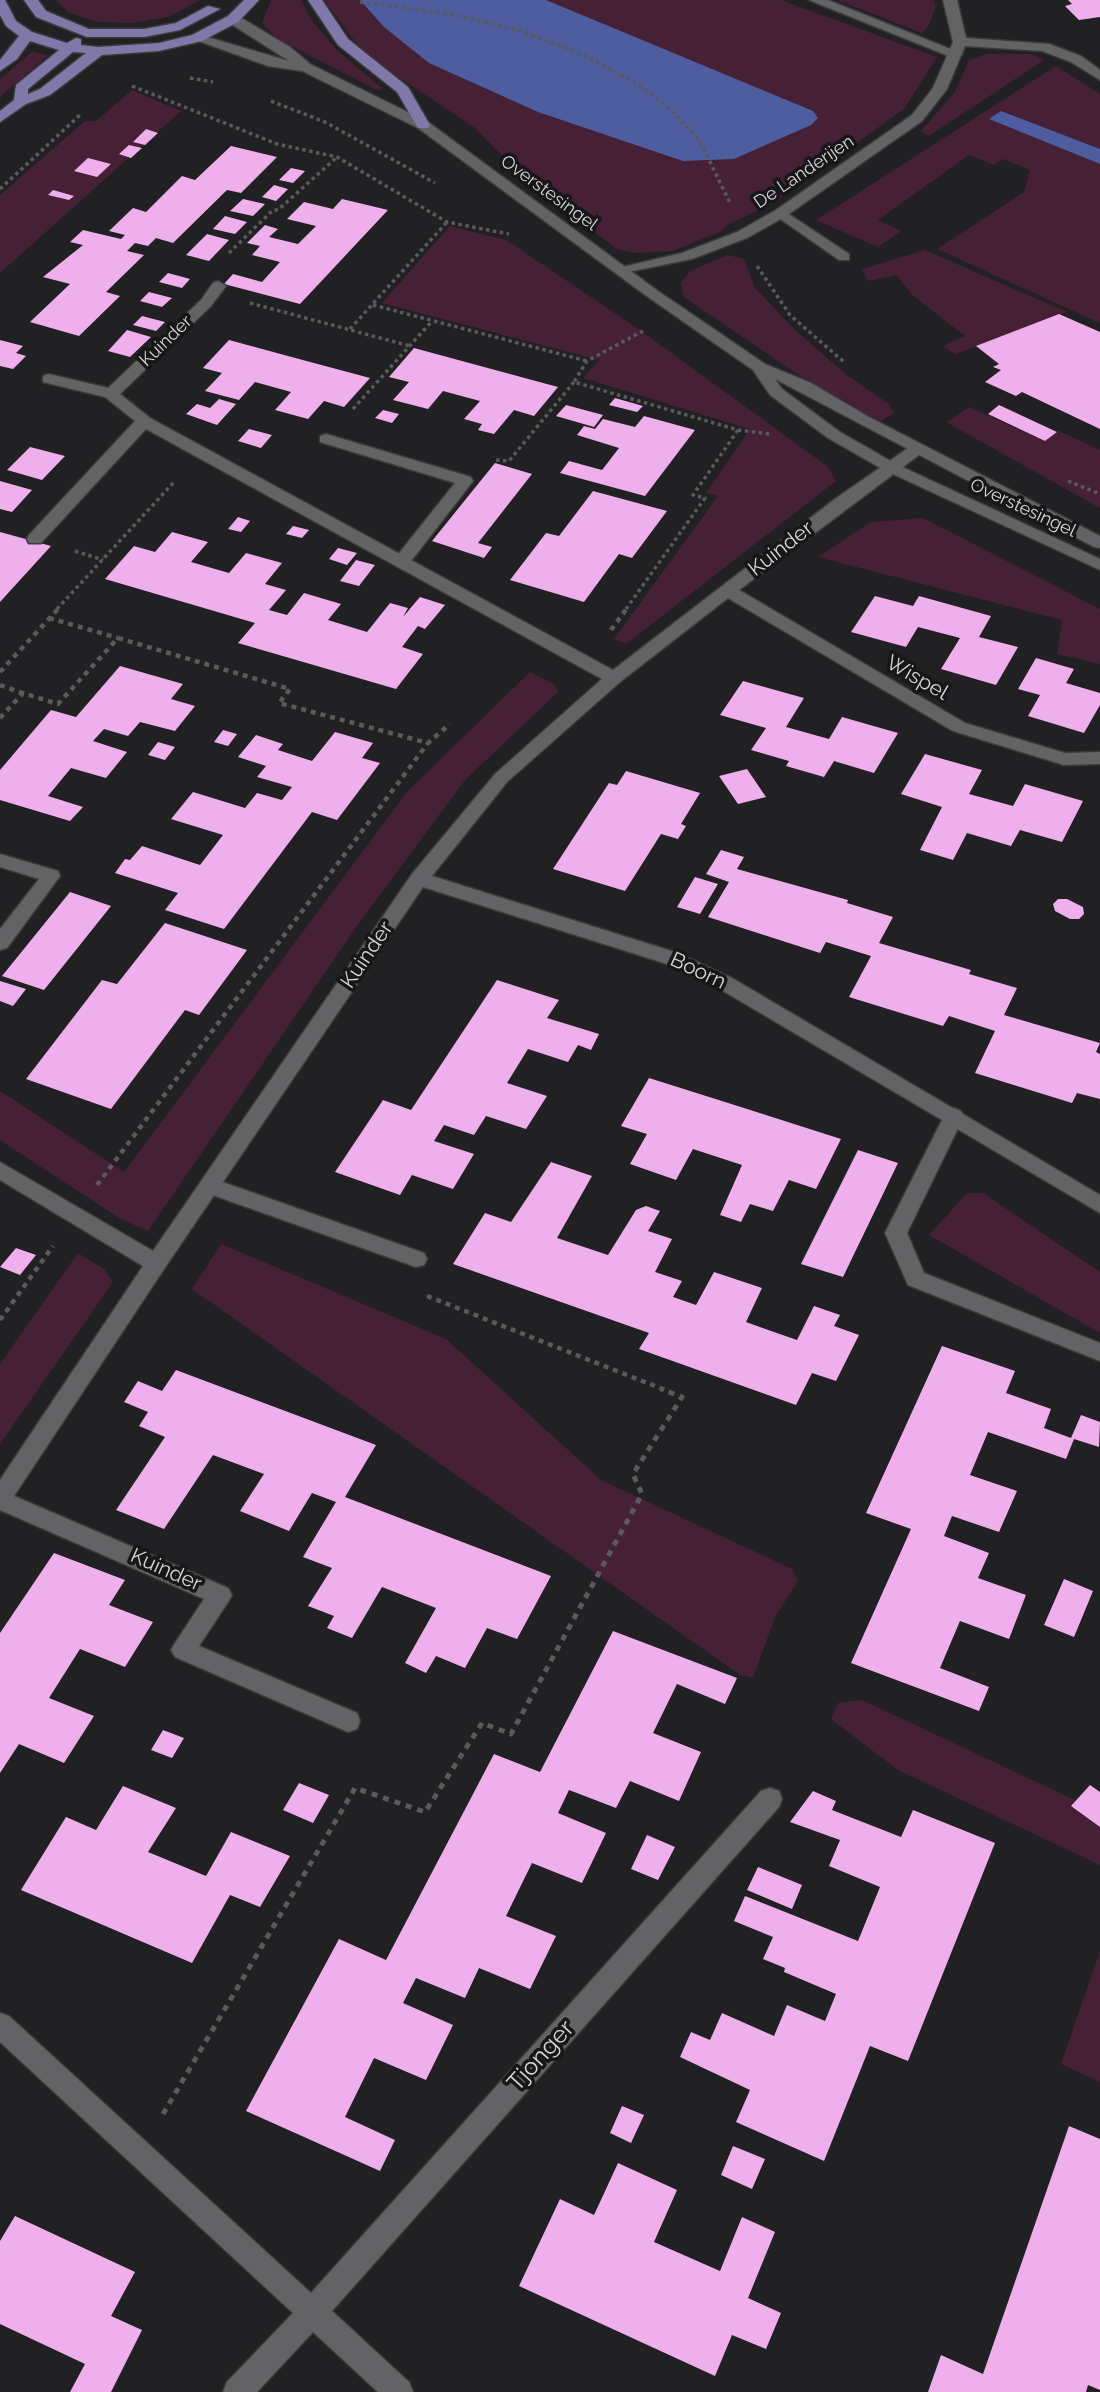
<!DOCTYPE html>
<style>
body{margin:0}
canvas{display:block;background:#212022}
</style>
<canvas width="1100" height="2392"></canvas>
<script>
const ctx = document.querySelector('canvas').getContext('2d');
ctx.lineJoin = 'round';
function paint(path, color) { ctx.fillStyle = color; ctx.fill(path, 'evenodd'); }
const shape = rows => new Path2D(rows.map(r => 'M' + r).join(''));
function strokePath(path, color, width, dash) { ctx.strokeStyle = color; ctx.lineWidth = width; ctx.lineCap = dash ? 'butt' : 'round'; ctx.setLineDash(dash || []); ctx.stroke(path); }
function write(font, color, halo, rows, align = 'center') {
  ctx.font = font + ' Raleway,sans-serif'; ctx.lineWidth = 7; ctx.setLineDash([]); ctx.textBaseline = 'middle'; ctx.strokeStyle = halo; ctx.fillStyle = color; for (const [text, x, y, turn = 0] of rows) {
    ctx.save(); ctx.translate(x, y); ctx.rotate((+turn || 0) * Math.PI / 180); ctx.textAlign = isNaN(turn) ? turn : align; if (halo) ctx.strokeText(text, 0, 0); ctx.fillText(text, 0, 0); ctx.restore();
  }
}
const green = shape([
 [56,0,200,0,168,17,133,23,99,22,81,17,68,12],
 [271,0,301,0,312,21,338,51,383,89,377,90,276,38,262,23],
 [324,0,781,0,937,57,904,109,773,203,727,225,722,231,673,251,637,253,619,250,539,193,475,128,379,64,356,43],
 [837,0,934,0,936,6,929,25,922,33],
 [32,52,48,55,0,97,0,79],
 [986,54,1032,54,1044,60,929,136,921,131,955,92,969,60],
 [1056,66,1100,94,1100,149,1001,111,990,119,1100,164,1100,323,937,249,1024,192,1030,170,1003,159,994,165,969,155,878,220,901,231,878,247,816,220],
 [132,90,181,111,0,273,0,195,85,121,96,121],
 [450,226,506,240,637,328,827,466,836,481,626,644,614,639,718,496,706,493,750,429,583,378,599,360,382,303],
 [925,250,1067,312,955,354,943,346,965,336,912,295,896,275,868,281,862,269],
 [728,255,744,259,755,288,797,332,848,376,889,404,894,413,880,422,868,416,794,372,684,297,681,283,690,271],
 [970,407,1044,441,1059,431,1100,450,1100,508,946,422],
 [923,518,1100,609,1100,664,1057,654,1062,620,818,557,871,522],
 [530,672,554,684,558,692,465,780,359,923,148,1231,119,1218,0,1140,0,1091,124,1172,407,792],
 [967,1193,983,1193,1100,1272,1100,1333,929,1235],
 [221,1244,446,1339,601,1480,792,1569,798,1581,775,1617,753,1678,740,1675,192,1289],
 [78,1253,104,1269,113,1282,0,1444,0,1364],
 [862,1700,1100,1812,1100,1865,898,1770,831,1719,838,1703],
 [1100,1951,1100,2082,1061,2064]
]);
const water = shape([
 [360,0,546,0,813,111,818,118,811,125,734,159,683,161,538,112,429,63,384,27],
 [1001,111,1100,149,1100,164,989,119]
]);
const building = shape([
 [1068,0,1100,0,1100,17,1079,20,1065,6,1072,4],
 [146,129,158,133,145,145,133,142],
 [129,145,142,148,131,158,119,154],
 [231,146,277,157,241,193,227,190,173,243,156,238,148,246,135,243,127,251,144,255,106,292,120,296,79,336,30,322,70,284,43,277,83,245,70,242,83,230,121,239,125,235,109,231,133,208,146,212,182,176,195,180],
 [88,158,111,164,97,177,74,171],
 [291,168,305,171,293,183,279,180],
 [274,185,288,189,276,201,262,197],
 [53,190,74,196,69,200,48,195],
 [243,199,265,204,253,216,230,211],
 [342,199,388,210,300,304,224,284,233,274,262,282,280,262,252,255,260,246,247,243,265,225,278,229,269,237,298,244,316,226,287,219,304,202,333,209],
 [225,216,247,222,235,234,213,229],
 [207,234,229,240,209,261,186,255],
 [168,273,190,279,182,288,159,282],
 [149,292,172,298,162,307,140,301],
 [1059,314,1100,332,1100,429,1022,392,1016,396,985,382,1001,370,993,367,999,364,976,346],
 [142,316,165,322,156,331,133,325],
 [127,330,151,337,130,357,108,351],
 [0,340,23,346,16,353,26,356,13,369,0,366],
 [229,340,299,359,370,378,344,407,324,401,308,419,275,410,291,392,255,382,239,400,205,391,222,373,203,368],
 [414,348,521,377,558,387,534,416,514,410,494,434,478,430,482,424,464,419,480,401,443,391,428,409,393,400,409,382,389,377],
 [615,398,643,406,637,412,609,405],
 [219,399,236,404,217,425,186,414,197,404,210,408],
 [566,405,603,415,594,427,556,416],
 [999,405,1057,432,1045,441,988,414],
 [383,410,399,414,392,423,375,418],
 [644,416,695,430,645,496,560,473,569,461,602,470,619,448,577,435,584,426,595,429,603,419,635,427],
 [249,429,272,435,261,448,238,441],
 [30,447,65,456,42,480,7,470],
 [495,463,532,474,478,543,492,547,484,558,432,541],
 [0,481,32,490,12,512,0,509],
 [593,491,667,511,632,558,619,554,584,602,510,580,546,533,559,536],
 [238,517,250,521,241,532,228,529],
 [293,526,309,530,302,538,286,534],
 [0,532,51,546,0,602],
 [172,532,208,542,191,562,229,573,246,553,282,563,265,584,286,590,269,610,287,615,304,593,341,604,328,620,367,632,390,603,408,608,403,617,420,597,445,605,425,629,418,626,402,647,423,654,396,689,238,643,255,623,105,579,134,546,155,552],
 [338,548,357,553,347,565,329,559],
 [356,560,375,565,359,586,340,581],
 [875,596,913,606,919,596,991,616,979,637,1018,647,996,685,941,669,960,638,918,627,906,647,851,632],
 [1036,658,1074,669,1066,683,1100,693,1100,705,1084,733,1028,716,1040,695,1018,689],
 [120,666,183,684,171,699,195,706,175,731,140,722,128,736,104,729,93,741,127,752,106,778,71,768,48,796,83,807,70,821,0,800,0,770,51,710,76,717],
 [743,681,804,698,786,727,829,739,842,717,898,733,874,773,834,761,824,777,786,766,789,761,751,750,766,728,720,715],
 [223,730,237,734,228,746,214,742],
 [335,732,373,743,362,758,380,763,337,820,312,812,224,929,165,910,178,893,115,873,125,859,130,860,142,846,200,865,223,835,171,819,193,792,245,808,257,793,282,800,292,787,257,777,266,766,238,757,256,735,283,744,278,750,312,761],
 [158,742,175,747,165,760,148,755],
 [925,754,982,770,969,794,1013,806,1025,784,1083,801,1062,842,1020,830,1011,846,967,833,953,860,920,850,942,807,901,794],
 [747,769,766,797,738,804,719,776],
 [626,771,700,793,681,824,686,826,678,839,661,834,625,891,553,869,609,783,617,785],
 [721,850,744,857,737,869,848,900,847,903,893,917,879,943,971,970,969,974,1017,988,1004,1015,1100,1043,1096,1052,1100,1054,1100,1099,1077,1093,1072,1103,975,1073,995,1031,949,1016,943,1026,849,997,871,956,826,942,820,953,708,917,729,882,706,874],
 [695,877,718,884,700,914,677,907],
 [70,892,111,906,44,990,2,976],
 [1058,899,1067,899,1083,907,1084,914,1079,919,1070,919,1055,911,1053,904],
 [165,923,247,950,199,1015,185,1010,111,1109,26,1079,102,980,117,984],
 [497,980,559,1000,547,1018,599,1034,591,1050,578,1045,568,1062,528,1049,507,1083,547,1096,526,1129,486,1116,474,1135,444,1125,434,1141,474,1154,453,1189,412,1175,400,1195,335,1172,383,1100,411,1110],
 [0,981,26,989,13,1006,0,1001],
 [649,1078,744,1108,841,1139,816,1189,789,1180,773,1211,750,1204,741,1222,720,1215,742,1165,693,1149,676,1180,630,1164,647,1134,621,1126],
 [858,1150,898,1163,843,1277,801,1264],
 [551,1162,592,1176,557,1238,608,1255,636,1210,646,1206,660,1211,648,1231,672,1239,655,1272,682,1281,673,1297,696,1305,714,1272,762,1288,746,1322,771,1331,797,1340,814,1306,840,1315,834,1326,859,1335,836,1381,812,1373,796,1405,639,1349,649,1333,453,1264,485,1213,511,1222],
 [16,1248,36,1255,20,1275,0,1267],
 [942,1346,1015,1371,1006,1393,1051,1409,1044,1428,1071,1438,1081,1415,1100,1422,1099,1447,1074,1439,1066,1459,988,1432,970,1475,1017,1491,999,1532,952,1516,944,1536,989,1553,978,1578,1026,1595,1009,1639,960,1621,940,1668,989,1687,979,1711,851,1663,911,1529,866,1513],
 [176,1370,376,1445,345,1497,551,1576,517,1639,487,1628,465,1668,436,1656,426,1673,405,1663,436,1608,382,1587,352,1638,327,1628,334,1616,308,1606,332,1568,303,1557,336,1502,312,1493,289,1531,240,1511,264,1474,213,1455,164,1529,116,1510,165,1437,139,1426,148,1412,124,1402,138,1381,162,1391],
 [54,1553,125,1580,109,1605,153,1622,125,1667,80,1649,49,1698,94,1716,64,1763,19,1744,0,1773,0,1633],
 [1064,1579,1093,1591,1074,1637,1044,1625],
 [613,1631,737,1678,725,1704,677,1684,653,1733,701,1752,679,1801,630,1781,616,1808,569,1790,558,1813,606,1833,582,1883,532,1863,506,1916,556,1936,530,1989,479,1968,465,1998,416,1978,403,2003,453,2025,426,2080,374,2058,345,2117,395,2140,380,2171,246,2111,339,1939,386,1960,494,1754,540,1772],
 [163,1730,184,1738,172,1758,151,1750],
 [299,1783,329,1795,313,1823,283,1810],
 [1090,1785,1100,1792,1100,1827,1071,1806],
 [123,1786,176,1808,148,1852,206,1876,231,1832,290,1856,260,1907,230,1895,192,1963,21,1890,66,1817,96,1830],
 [813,1791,836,1801,832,1810,901,1837,913,1810,995,1843,908,2061,870,2046,824,2161,736,2122,750,2090,680,2057,691,2032,710,2040,722,2013,774,2036,787,2005,825,2021,836,1994,784,1972,785,1968,763,1959,773,1937,734,1921,745,1896,858,1941,880,1887,829,1866,840,1840,790,1822],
 [647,1835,675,1847,658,1880,631,1869],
 [758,1867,802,1885,792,1909,747,1890],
 [622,2106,644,2115,631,2143,610,2133],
 [1069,2126,1100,2139,1100,2390,1088,2385,1086,2392,928,2392,941,2355,983,2374],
 [733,2146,765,2159,752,2189,721,2175],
 [618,2163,677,2190,654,2242,720,2271,742,2217,775,2232,748,2298,781,2313,766,2349,732,2335,715,2376,519,2286,560,2199,594,2215],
 [15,2216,135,2272,111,2316,142,2330,111,2392,70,2392,85,2364,0,2324,0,2241]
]);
const pathFar2 = shape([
 [360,2,456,15,522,31,586,56,637,84,672,111,700,141,730,203],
 [190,78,213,82],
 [132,86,277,144,337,157,447,222,509,234],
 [271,101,325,122,435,183],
 [0,189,80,115],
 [229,253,273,210,278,210,337,157],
 [757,266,790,315,844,362],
 [250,303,410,346],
 [373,305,587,361],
 [350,329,447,222],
 [643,331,587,361,574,382,738,430,770,434],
 [353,409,432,321],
 [496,460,509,461,574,382],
 [1068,481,1100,494],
 [75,551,103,560],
 [57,609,175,481],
 [626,609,705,498,693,495,738,430]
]);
const pathFar1 = shape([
 [49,618,118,638],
 [611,630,627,608],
 [0,672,59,608],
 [0,685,22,693],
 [0,718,23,693,58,704,118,638,290,689,279,703,428,743,450,724],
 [97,1185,428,743],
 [427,1296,665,1390],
 [0,1320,53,1246]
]);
const path = shape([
 [163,2114,355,1788,425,1812,482,1723,511,1734,642,1494,633,1474,682,1397,661,1389]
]);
const lane = shape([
 [809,0,828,0,963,54,951,57,809,0],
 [781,209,849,254,849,260,839,260,776,216,774,213,781,209],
 [326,434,471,477,473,481,408,565,396,565,393,561,396,557,455,483,320,442,320,436,326,434],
 [954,1108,961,1111,964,1116,907,1233,924,1273,1100,1343,1100,1361,908,1285,885,1233,944,1116,947,1111,954,1108],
 [211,1178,424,1253,427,1259,424,1265,416,1267,204,1192,201,1186,204,1180,211,1178]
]);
const street = shape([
 [943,0,957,0,966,38,1049,44,1081,56,1100,70,1100,80,1071,62,1042,51,965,46,947,89,922,121,786,216,747,238,692,259,618,274,618,268,682,253,737,232,776,210,912,115,933,88,953,42,943,0],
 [218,281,226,286,211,306,120,394,150,418,613,670,835,499,911,446,923,446,923,452,739,590,965,723,1065,753,1100,752,1100,764,1064,765,953,731,728,598,620,682,507,782,432,876,678,953,732,978,1100,1195,1100,1213,718,988,664,963,423,887,164,1269,14,1496,228,1588,232,1595,228,1602,199,1646,357,1713,360,1721,357,1729,348,1732,175,1657,171,1650,175,1643,204,1599,0,1510,0,1480,143,1266,0,1180,0,1162,153,1251,412,874,495,774,602,679,146,429,41,543,29,543,27,539,29,535,135,421,105,397,43,382,43,376,49,374,108,388,201,300,213,283,218,281],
 [0,854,58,871,60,876,7,948,0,950,0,929,39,879,0,867,0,854],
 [770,1788,779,1791,782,1799,779,1807,332,2311,409,2382,413,2392,378,2392,313,2332,257,2392,223,2392,227,2382,293,2313,0,2042,0,2013,9,2016,311,2293,761,1791,770,1788]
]);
const secondary = shape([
 [228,16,238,16,290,47,310,64,428,122,658,291,765,364,811,383,869,417,1100,536,1100,548,1094,547,775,379,782,389,840,432,896,464,1100,559,1100,570,884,470,828,438,770,395,753,370,648,297,418,128,302,71,268,66,190,38,197,34,289,61,228,22,228,16]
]);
const primary = shape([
 [0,0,5,0,16,21,32,32,67,43,76,38,81,39,81,45,98,47,159,43,192,35,228,16,244,0,259,0,238,22,202,41,159,51,102,55,50,95,26,104,0,122,0,111,14,100,16,85,59,50,30,41,17,59,0,71,0,60,19,36,6,26,0,15,0,0],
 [73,52,86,53,40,89,28,94,28,89,73,52],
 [24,0,38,0,46,11,89,29,144,29,176,23,208,6,220,9,180,30,144,37,87,37,36,17,24,0],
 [308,0,322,0,348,39,408,87,430,125,428,128,418,128,397,92,338,45,308,0]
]);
const farStreetnames = [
 ["De Landerijen",804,172,-34],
 ["Overstesingel",549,193,36],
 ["Kuinder",166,341,-44],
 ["Overstesingel",1023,508,25]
];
const streetNames = [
 ["Kuinder",781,549,-38],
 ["Wispel",917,678,30],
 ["Kuinder",367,955,-56],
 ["Boorn",698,971,25],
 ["Kuinder",166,1570,24]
];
const nearStreetnames = [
 ["Tjonger",541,2056,-48]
];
paint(green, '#462035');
paint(water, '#4d5d9f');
paint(building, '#efafec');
strokePath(lane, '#3a3a3b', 3);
strokePath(street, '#3a3a3b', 3);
strokePath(secondary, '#3a3a3b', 3);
strokePath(primary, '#3a3a3b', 3);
strokePath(pathFar2, '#5a595b', 3.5, [3.5, 3.5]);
strokePath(pathFar1, '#5a595b', 4.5, [5, 5]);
strokePath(path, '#5a595b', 5, [6, 6]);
paint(lane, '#636264');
paint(street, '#636264');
paint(secondary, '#636264');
paint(primary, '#8178aa');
write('18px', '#d4d4d5', '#171618', farStreetnames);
write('21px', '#d4d4d5', '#171618', streetNames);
write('24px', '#d4d4d5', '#171618', nearStreetnames);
</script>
